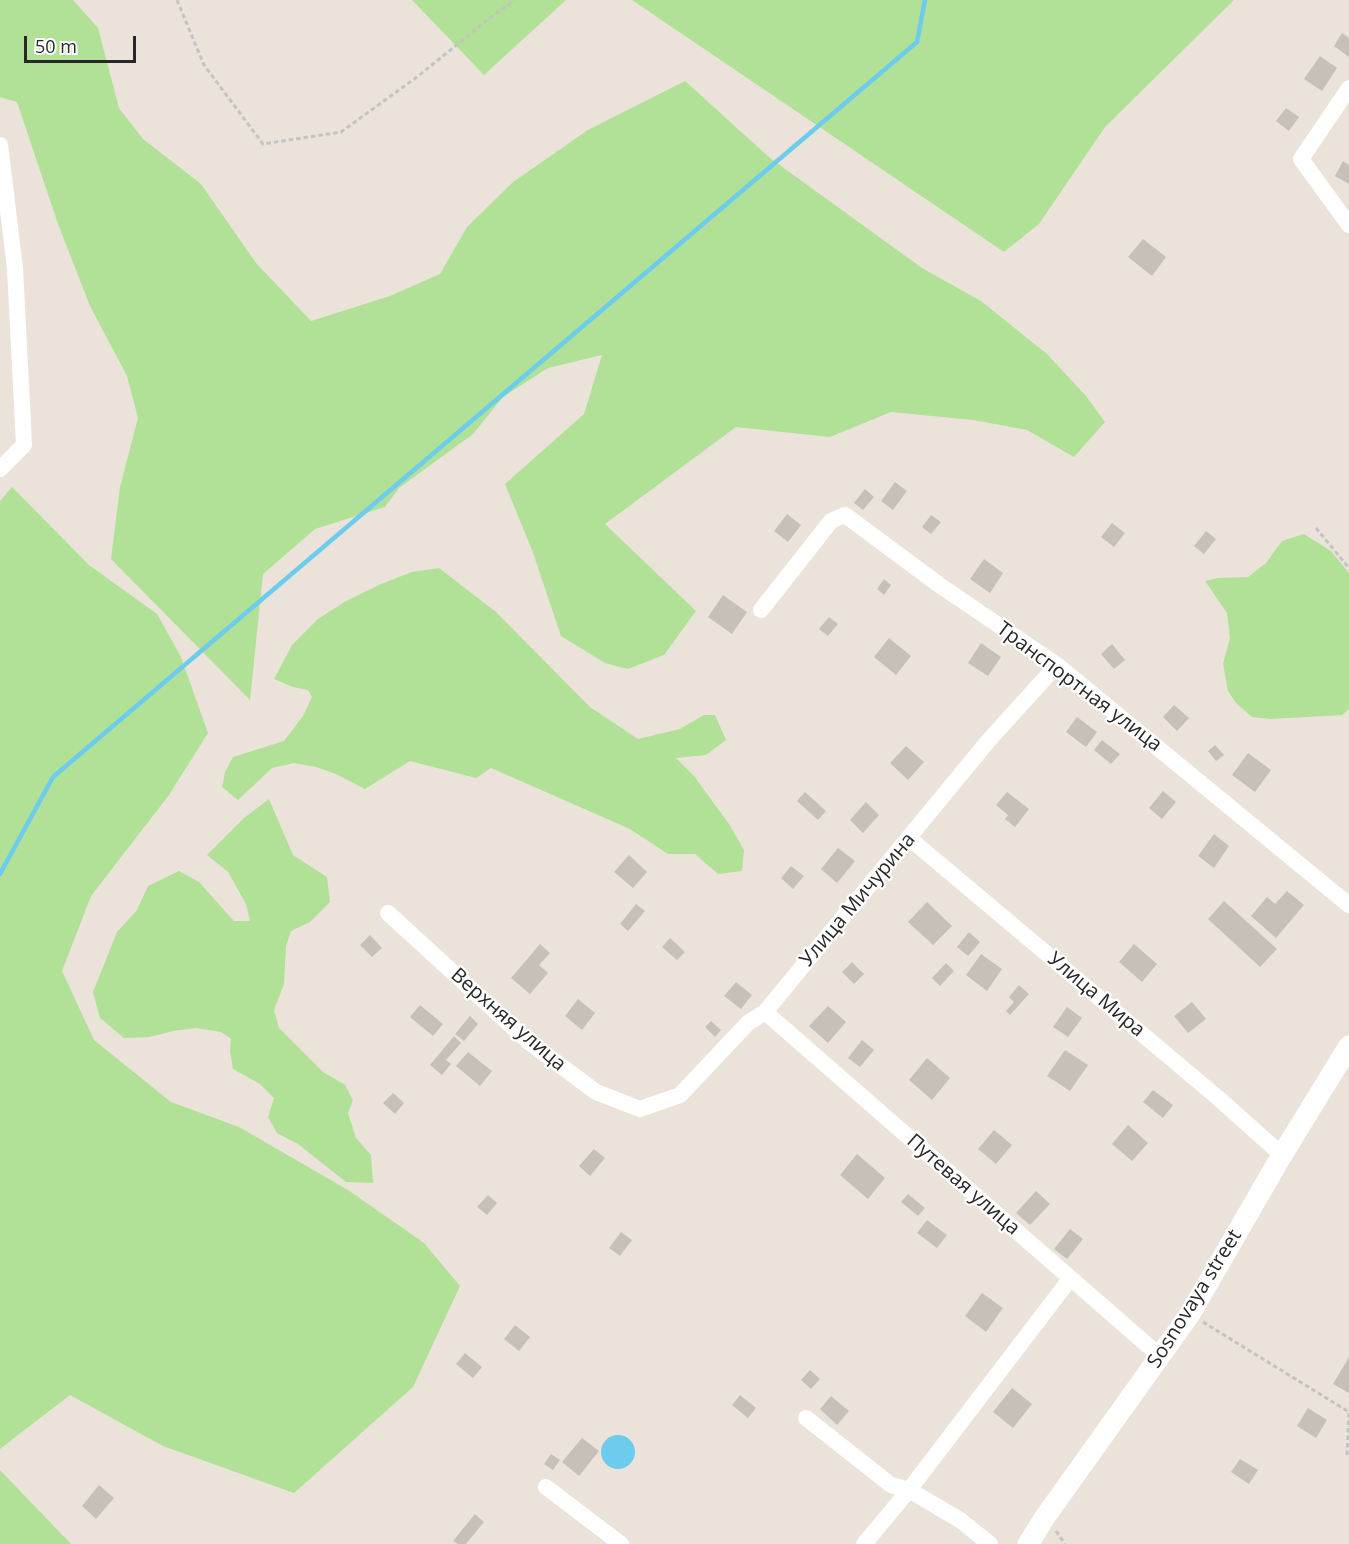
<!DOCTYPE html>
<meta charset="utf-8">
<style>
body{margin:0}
#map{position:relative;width:1349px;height:1544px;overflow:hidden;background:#ebe3da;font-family:"Open Sans",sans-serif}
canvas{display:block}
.scale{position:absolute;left:24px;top:36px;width:112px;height:27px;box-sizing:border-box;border:3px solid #282828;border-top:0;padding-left:8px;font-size:18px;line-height:21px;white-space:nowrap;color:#282828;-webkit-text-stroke:4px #fff;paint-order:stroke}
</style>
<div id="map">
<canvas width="1349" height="1544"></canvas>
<div class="scale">50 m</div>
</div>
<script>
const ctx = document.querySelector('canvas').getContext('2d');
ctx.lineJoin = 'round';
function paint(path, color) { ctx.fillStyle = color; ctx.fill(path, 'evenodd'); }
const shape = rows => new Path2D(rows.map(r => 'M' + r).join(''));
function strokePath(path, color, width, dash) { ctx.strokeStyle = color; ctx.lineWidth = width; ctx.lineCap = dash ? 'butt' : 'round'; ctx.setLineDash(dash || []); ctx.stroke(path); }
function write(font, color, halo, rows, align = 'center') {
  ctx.font = font + ' "Open Sans",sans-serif'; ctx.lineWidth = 4.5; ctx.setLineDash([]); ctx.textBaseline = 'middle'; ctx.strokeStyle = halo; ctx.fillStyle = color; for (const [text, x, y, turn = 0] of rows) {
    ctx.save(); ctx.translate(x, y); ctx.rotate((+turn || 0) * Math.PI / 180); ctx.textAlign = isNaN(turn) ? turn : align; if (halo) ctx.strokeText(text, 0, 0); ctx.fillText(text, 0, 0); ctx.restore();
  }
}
const green = shape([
 [0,0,73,0,98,28,119,108,143,139,201,184,256,263,311,321,390,296,440,274,467,227,513,182,588,130,685,81,770,158,922,268,981,301,1047,354,1086,396,1105,422,1074,457,1027,430,973,420,891,412,830,437,736,427,605,524,696,611,664,655,628,669,605,663,561,636,532,550,505,484,584,414,602,355,548,368,503,397,473,434,399,488,385,507,315,529,263,574,250,700,111,559,120,487,138,418,127,376,90,306,58,224,17,102,0,97],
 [412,0,566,0,484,75],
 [632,0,1234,0,1105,127,1039,224,1004,252],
 [12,487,89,565,157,614,181,657,208,733,169,795,91,896,62,971,94,1040,171,1102,239,1127,348,1190,424,1243,460,1286,413,1387,294,1493,163,1446,70,1395,0,1449,0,501],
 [1304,534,1331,551,1349,573,1349,709,1342,715,1271,719,1252,717,1236,703,1228,691,1223,664,1230,638,1227,613,1205,581,1218,578,1248,577,1266,563,1282,541],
 [439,568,496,612,590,707,638,739,680,729,704,715,715,715,726,740,706,755,676,758,694,776,729,824,744,850,742,871,718,874,695,854,668,854,630,829,491,768,476,778,410,761,365,789,336,774,316,767,294,763,272,768,238,800,222,787,225,772,233,757,284,741,303,716,312,697,308,690,293,687,274,679,292,645,318,619,346,601,381,584,412,572],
 [269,799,293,855,327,877,330,902,310,922,291,931,286,946,284,984,274,1010,279,1028,323,1072,345,1085,353,1100,348,1113,356,1138,371,1155,373,1183,346,1182,298,1144,277,1133,268,1117,274,1098,260,1084,233,1069,230,1052,231,1039,221,1032,196,1028,173,1031,149,1037,124,1038,100,1018,93,992,117,932,137,910,148,886,179,871,199,882,234,921,250,921,246,904,228,872,207,855,244,818],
 [0,1470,71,1544,0,1544]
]);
const water = shape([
 '601 1452a17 17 0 1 1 34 0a17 17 0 1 1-34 0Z'
]);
const stream = shape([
 [0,874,53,777,917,42,925,0]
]);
const building = shape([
 [1342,33,1349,38,1349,57,1334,46],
 [1320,56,1337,68,1322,91,1304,79],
 [1286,108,1299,117,1289,131,1276,121],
 [1343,161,1349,165,1349,184,1335,176],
 [1143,239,1166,257,1152,276,1128,257],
 [895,482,907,491,893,510,881,501],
 [865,489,874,497,863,510,854,503],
 [787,514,801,525,788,542,774,531],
 [931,515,941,522,931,534,922,527],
 [1112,523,1125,533,1114,547,1101,537],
 [1206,531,1216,539,1204,554,1194,546],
 [984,559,1003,573,990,593,970,579],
 [884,579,891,585,884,595,877,589],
 [723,595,747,612,732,634,708,617],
 [829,617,838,624,828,636,819,629],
 [889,638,911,656,896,675,874,657],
 [981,643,1001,657,988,676,968,663],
 [1112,644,1125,660,1114,669,1101,654],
 [1174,705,1189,718,1177,731,1163,717],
 [1077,717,1097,732,1086,747,1066,732],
 [1102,740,1120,754,1111,764,1094,750],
 [1215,745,1224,755,1216,761,1208,751],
 [906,746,924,762,908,780,890,763],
 [1248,753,1271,770,1255,792,1232,775],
 [1163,791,1176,802,1162,819,1149,808],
 [805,792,826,811,818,820,797,801],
 [1007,792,1029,809,1015,827,1005,819,1008,815,996,805],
 [866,802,879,815,863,833,850,820],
 [1214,834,1229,846,1214,868,1198,856],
 [838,848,855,861,837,883,821,869],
 [629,855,647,872,633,888,614,872],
 [791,866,804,876,793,889,781,878],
 [1287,891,1304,905,1276,938,1251,916,1267,897,1275,904],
 [1224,901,1277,949,1260,967,1208,919],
 [927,902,952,926,933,945,908,922],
 [636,904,645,911,628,931,620,924],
 [969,932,980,942,968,956,957,947],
 [370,935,382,948,372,957,360,945],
 [670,938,685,952,677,960,662,947],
 [540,944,550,953,539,965,548,973,530,994,511,978],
 [1134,944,1157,964,1142,982,1119,962],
 [981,954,1002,969,987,991,966,975],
 [852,962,864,974,854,984,842,972],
 [946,963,954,971,940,986,932,978],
 [736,982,752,995,741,1009,724,996],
 [1019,985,1029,994,1010,1015,1006,1011,1014,1002,1009,997],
 [578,999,595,1013,582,1030,565,1016],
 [1192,1002,1206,1019,1188,1033,1174,1016],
 [420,1005,443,1024,433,1036,410,1017],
 [828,1006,846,1022,828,1043,809,1026],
 [1067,1007,1082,1018,1068,1037,1053,1027],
 [470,1016,478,1024,464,1041,455,1034],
 [711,1021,721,1030,715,1037,705,1027],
 [454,1036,461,1043,446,1060,451,1064,442,1075,430,1065],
 [862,1040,874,1050,860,1067,848,1058],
 [1065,1050,1088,1065,1070,1091,1047,1076],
 [468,1052,492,1071,480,1086,456,1066],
 [927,1058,950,1078,932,1100,909,1080],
 [1153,1090,1173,1105,1163,1118,1143,1102],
 [393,1093,404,1103,395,1114,383,1103],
 [1128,1125,1148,1143,1132,1161,1112,1144],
 [994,1130,1012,1145,996,1164,978,1149],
 [594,1149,605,1158,590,1176,579,1166],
 [857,1154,885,1178,868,1199,840,1175],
 [1036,1191,1050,1204,1030,1225,1016,1213],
 [908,1194,925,1208,918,1216,901,1202],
 [488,1195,497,1203,487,1215,477,1207],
 [927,1220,947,1235,937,1248,917,1233],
 [1070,1229,1083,1239,1067,1259,1054,1249],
 [621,1232,632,1240,620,1256,609,1248],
 [982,1293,1003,1308,986,1332,965,1316],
 [515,1325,530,1337,519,1351,504,1339],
 [465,1353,482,1367,473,1378,456,1364],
 [1349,1357,1349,1393,1333,1384],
 [810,1370,820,1379,811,1389,801,1380],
 [1012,1388,1032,1404,1013,1428,993,1412],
 [740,1395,756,1408,748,1418,732,1405],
 [831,1396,849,1411,837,1425,820,1409],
 [1308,1408,1327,1420,1316,1438,1297,1426],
 [582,1438,599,1451,579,1476,562,1462],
 [551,1454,560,1460,553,1470,544,1464],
 [1240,1459,1258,1470,1249,1484,1231,1472],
 [99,1485,114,1498,96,1519,82,1506],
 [475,1514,484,1522,466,1544,458,1544,453,1541]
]);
const path = shape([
 [177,0,204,65,263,144,341,132,417,77,486,21,515,0],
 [1316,528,1349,568],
 [1203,1322,1349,1412,1347,1455,1349,1457],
 [1056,1531,1065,1544]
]);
const minor = shape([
 [1349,88,1301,159,1349,225],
 [0,145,15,268,24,445,0,469],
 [761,610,831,521,845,515,938,584,1057,665,1349,905],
 [909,838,1217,1097,1282,1155],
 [388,913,529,1042,596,1092,640,1109,680,1095,748,1023,765,1012,989,740,1057,665],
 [765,1012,1161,1357],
 [806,1418,891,1485,909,1490,960,1520,990,1544],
 [546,1487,621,1544],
 [864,1544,909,1490,1070,1279]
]);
const tertiary = shape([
 [1028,1544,1045,1517,1190,1314,1282,1155,1349,1046]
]);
const streetNames = [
 ["Транспортная улица",1079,687,37],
 ["Улица Мичурина",858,900,-50],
 ["Улица Мира",1096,995,40],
 ["Верхняя улица",508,1020,41],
 ["Путевая улица",963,1185,41],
 ["Sosnovaya street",1195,1299,-58]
];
paint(green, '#b0e196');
paint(water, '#6dcced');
strokePath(stream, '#6dcced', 4.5);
paint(building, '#c6c0b9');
strokePath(path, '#c3c3c3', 3, [4.5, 3]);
strokePath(minor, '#fff', 16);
strokePath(tertiary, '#fff', 21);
write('20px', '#282828', '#fff', streetNames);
</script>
